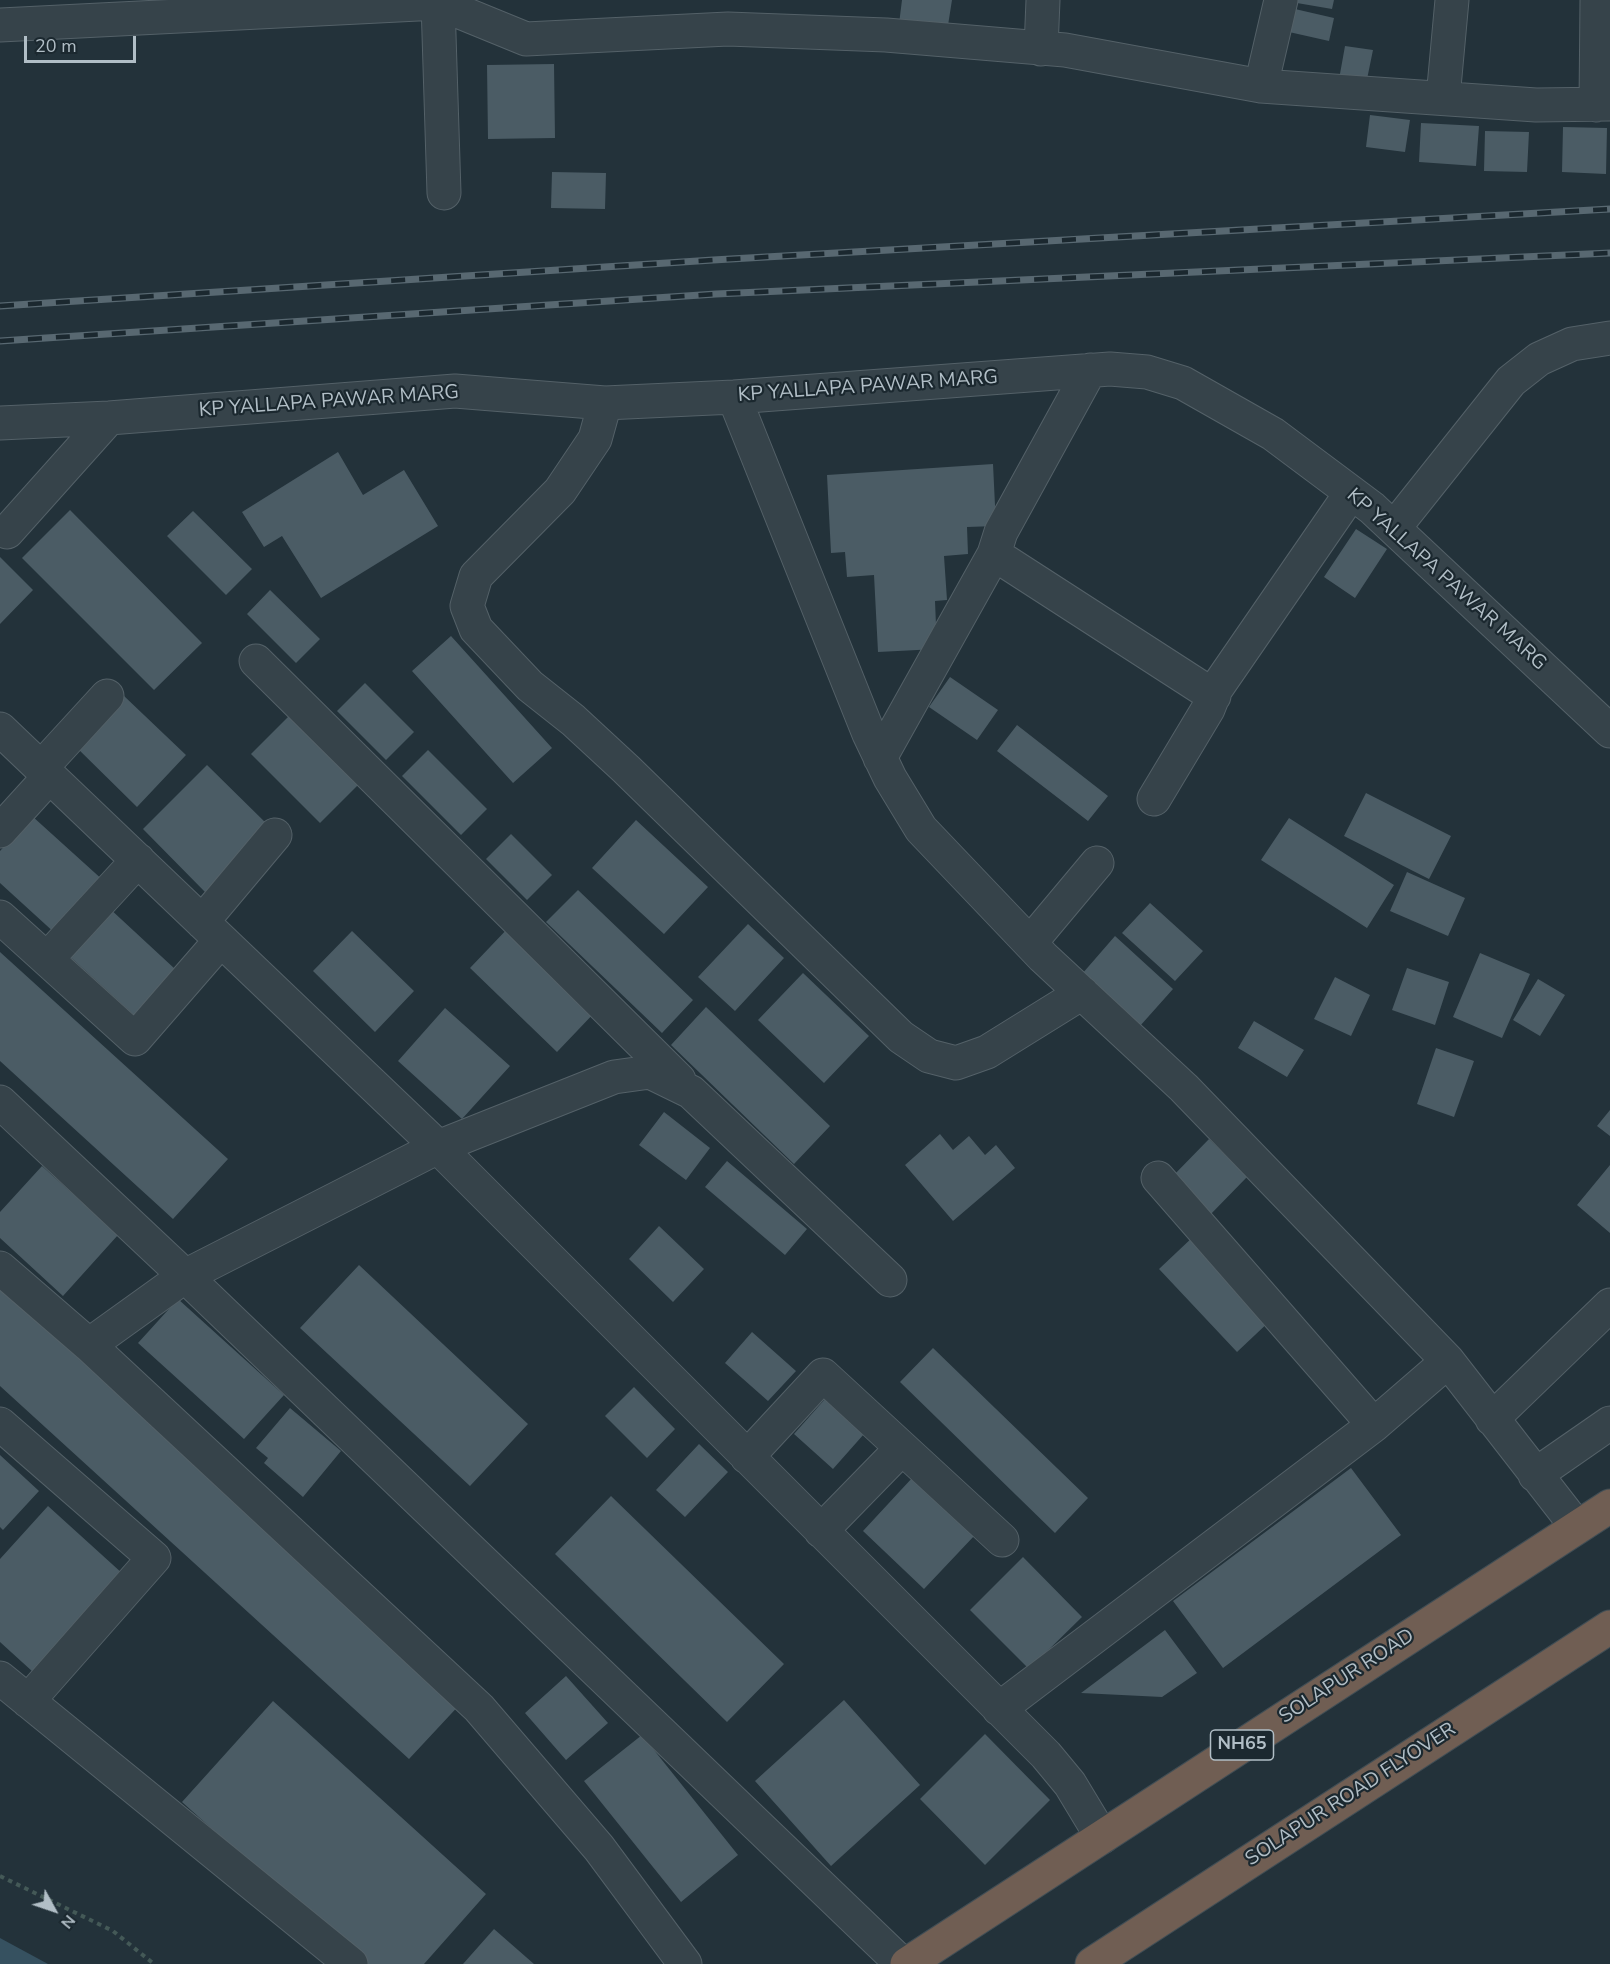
<!DOCTYPE html>
<style>
body{margin:0}
#map{position:relative;width:1610px;height:1964px;overflow:hidden;background:#23323a;font-family:"Nunito Sans",sans-serif}
canvas{display:block}
.north{position:absolute;left:24px;top:1880px;width:60px;height:60px;-webkit-text-stroke:4px #1b282f;paint-order:stroke;rotate:130deg;font-size:16px;font-weight:700;line-height:24px;text-align:center;color:#b1bec6}
.north::after{content:'';display:block;margin:auto;width:21px;height:27px;background:#b1bec6;clip-path:polygon(50% 0,100% 100%,50% 72%,0 100%)}
.scale{position:absolute;left:24px;top:36px;width:112px;height:27px;box-sizing:border-box;border:3px solid #b1bec6;border-top:0;padding-left:8px;font-size:18px;line-height:21px;white-space:nowrap;color:#b1bec6;-webkit-text-stroke:4px #1b282f;paint-order:stroke}
</style>
<div id="map">
<canvas width="1610" height="1964"></canvas>
<div class="north">N</div>
<div class="scale">20 m</div>
</div>
<script>
const ctx = document.querySelector('canvas').getContext('2d');
ctx.lineJoin = 'round';
function paint(path, color) { ctx.fillStyle = color; ctx.fill(path, 'evenodd'); }
const shape = rows => new Path2D(rows.map(r => 'M' + r).join(''));
function strokePath(path, color, width, dash) { ctx.strokeStyle = color; ctx.lineWidth = width; ctx.lineCap = dash ? 'butt' : 'round'; ctx.setLineDash(dash || []); ctx.stroke(path); }
function write(font, color, halo, rows, align = 'center') {
  ctx.font = font + ' "Nunito Sans",sans-serif'; ctx.lineWidth = 4.5; ctx.setLineDash([]); ctx.textBaseline = 'middle'; ctx.strokeStyle = halo; ctx.fillStyle = color; for (const [text, x, y, turn = 0] of rows) {
    ctx.save(); ctx.translate(x, y); ctx.rotate((+turn || 0) * Math.PI / 180); ctx.textAlign = isNaN(turn) ? turn : align; if (halo) ctx.strokeText(text, 0, 0); ctx.fillText(text, 0, 0); ctx.restore();
  }
}
const water = shape([
 [0,1938,48,1964,0,1964]
]);
const building = shape([
 [902,0,952,0,946,38,898,32],
 [1297,0,1334,0,1332,9,1297,3],
 [1295,9,1334,18,1329,41,1289,32],
 [1345,46,1373,50,1365,89,1338,85],
 [554,64,555,138,488,139,487,65],
 [1370,115,1410,120,1405,152,1366,147],
 [1421,123,1479,126,1476,166,1419,162],
 [1563,127,1607,128,1606,174,1562,172],
 [1485,131,1529,132,1527,172,1484,171],
 [552,172,606,173,605,209,551,208],
 [338,452,363,495,404,470,438,526,321,598,282,536,264,547,242,512],
 [993,464,996,526,967,527,968,554,944,556,947,600,935,601,937,649,878,652,874,575,847,577,845,552,831,553,827,475],
 [70,510,202,643,154,690,22,558],
 [193,511,252,569,226,595,167,536],
 [1356,529,1387,549,1355,598,1324,577],
 [0,557,33,590,0,624],
 [270,590,320,639,296,663,247,614],
 [451,636,552,748,513,783,412,671],
 [950,677,998,710,977,740,929,707],
 [365,683,414,732,386,760,337,711],
 [123,695,186,755,137,807,74,745],
 [294,711,363,780,320,823,251,754],
 [1017,725,1108,796,1088,821,997,751],
 [428,750,487,809,461,835,402,776],
 [207,765,270,827,205,892,143,829],
 [1366,793,1451,836,1429,879,1344,836],
 [32,816,105,882,57,935,0,883,0,851],
 [1289,818,1394,885,1367,928,1261,860],
 [636,820,708,887,664,934,592,868],
 [511,834,552,875,527,900,486,859],
 [1407,872,1465,898,1448,936,1390,911],
 [578,890,693,1000,662,1033,546,922],
 [1150,903,1203,951,1175,981,1122,933],
 [108,907,175,969,134,1015,66,953],
 [748,924,784,958,735,1011,698,977],
 [510,926,597,1010,557,1052,470,968],
 [352,931,414,991,375,1032,313,971],
 [1115,936,1173,989,1140,1026,1082,974],
 [0,952,228,1159,173,1219,0,1061],
 [1480,953,1530,974,1502,1038,1453,1017],
 [1407,968,1449,982,1435,1025,1392,1010],
 [803,973,869,1036,824,1083,758,1020],
 [1335,977,1370,995,1351,1036,1314,1019],
 [1538,979,1565,995,1540,1036,1513,1020],
 [706,1007,830,1126,794,1164,671,1045],
 [445,1008,510,1066,462,1119,398,1061],
 [1254,1021,1304,1050,1287,1077,1238,1048],
 [1436,1048,1474,1061,1454,1117,1417,1104],
 [1610,1110,1610,1136,1597,1126],
 [664,1112,710,1148,686,1180,639,1145],
 [940,1134,953,1150,969,1136,985,1155,996,1145,1015,1168,953,1221,905,1165],
 [1209,1139,1247,1177,1209,1216,1171,1178],
 [727,1161,807,1229,785,1255,705,1187],
 [1610,1165,1610,1233,1577,1205],
 [42,1166,118,1235,63,1296,0,1238,0,1212],
 [659,1226,704,1269,673,1302,629,1259],
 [1195,1235,1273,1318,1237,1352,1159,1269],
 [359,1265,528,1424,470,1486,300,1328],
 [0,1277,464,1700,409,1759,0,1386],
 [178,1299,284,1395,244,1439,138,1343],
 [752,1332,796,1371,768,1401,725,1363],
 [933,1348,1088,1498,1055,1533,900,1382],
 [634,1387,675,1429,647,1458,605,1416],
 [825,1399,864,1434,833,1469,794,1434],
 [290,1408,341,1451,303,1497,264,1463,268,1458,256,1448],
 [699,1444,728,1472,685,1517,656,1490],
 [0,1455,39,1491,3,1530,0,1527],
 [1351,1468,1401,1535,1223,1668,1173,1601],
 [913,1477,975,1535,924,1589,863,1531],
 [611,1496,784,1664,727,1722,555,1554],
 [48,1506,123,1574,33,1672,0,1642,0,1559],
 [1023,1557,1082,1617,1029,1669,970,1610],
 [1165,1630,1197,1673,1162,1697,1081,1693],
 [566,1676,608,1723,566,1760,525,1713],
 [844,1700,920,1785,831,1866,755,1781],
 [273,1701,486,1894,424,1964,363,1964,182,1802],
 [985,1734,1050,1800,985,1865,920,1799],
 [642,1735,738,1855,681,1902,584,1781],
 [494,1929,534,1964,463,1964]
]);
const path = shape([
 [0,1876,113,1931,154,1964]
]);
const minor = shape([
 [438,3,444,193],
 [0,25,438,3,526,39,728,29,886,35,1065,50,1261,86,1536,105,1610,104],
 [1041,49,1043,0],
 [1261,86,1281,0],
 [1443,98,1452,0],
 [1596,105,1597,0],
 [1090,370,1001,532,994,554,1214,696],
 [734,397,869,734,890,778,921,829,1043,957,1184,1088,1448,1361,1577,1527],
 [605,403,595,439,560,491,476,576,467,606,476,629,530,686,573,720,626,769,901,1037,929,1056,956,1063,987,1052,1082,993],
 [0,423,109,418,455,391,605,403,734,397,1110,369,1147,372,1183,383,1273,434,1372,508,1610,731],
 [1394,528,1511,381,1539,359,1572,344,1610,338],
 [7,532,109,418],
 [256,661,679,1080],
 [0,729,438,1147,1046,1755,1070,1784,1102,1837],
 [880,758,994,554],
 [41,768,107,696],
 [1154,799,1208,709,1216,689,1351,493],
 [0,831,50,776],
 [0,917,135,1039,221,940],
 [202,922,275,835],
 [1030,943,1097,863],
 [47,959,138,860],
 [0,1102,185,1276,902,1964],
 [1158,1178,1374,1425],
 [0,1268,89,1345,479,1708,599,1848,685,1964],
 [89,1345,185,1276,438,1147,614,1077,650,1072,691,1092,890,1280],
 [1492,1419,1610,1305],
 [0,1424,154,1558,28,1701],
 [747,1457,823,1375,1002,1540],
 [1535,1475,1610,1423],
 [821,1531,902,1448],
 [0,1678,351,1964],
 [999,1709,1374,1425,1448,1361]
]);
const highway = shape([
 [907,1964,1610,1506],
 [1092,1964,1610,1627]
]);
const rail = shape([
 [0,306,713,260,1610,209],
 [0,341,716,294,1610,253]
]);
const shields = [
 [1242,1745,63]
];
const shieldNames = [
 ["NH65",1242,1745]
];
const streetNames = [
 ["KP YALLAPA PAWAR MARG",868,387,-4],
 ["KP YALLAPA PAWAR MARG",329,402,-4],
 ["KP YALLAPA PAWAR MARG",1446,580,42],
 ["SOLAPUR ROAD",1347,1677,-33],
 ["SOLAPUR ROAD FLYOVER",1351,1795,-33]
];
paint(water, '#365160');
paint(building, '#4b5c65');
strokePath(minor, '#546168', 35);
strokePath(highway, '#414e55', 35);
strokePath(path, '#445957', 4, [4.5, 4.5]);
strokePath(minor, '#36434a', 33);
strokePath(highway, '#705e53', 33);
strokePath(rail, '#586871', 7);
strokePath(rail, '#1b282f', 4.5, [14]);
for (const [x, y, w] of shields) { const box = new Path2D(); box.roundRect(x - w / 2, y - 15, w, 30, 4.5); ctx.fillStyle = '#1b282f'; ctx.fill(box); strokePath(box, '#b1bec6', 1.5); }
write('bold 18px', '#b1bec6', null, shieldNames);
write('20px', '#b1bec6', '#1b282f', streetNames);
</script>
